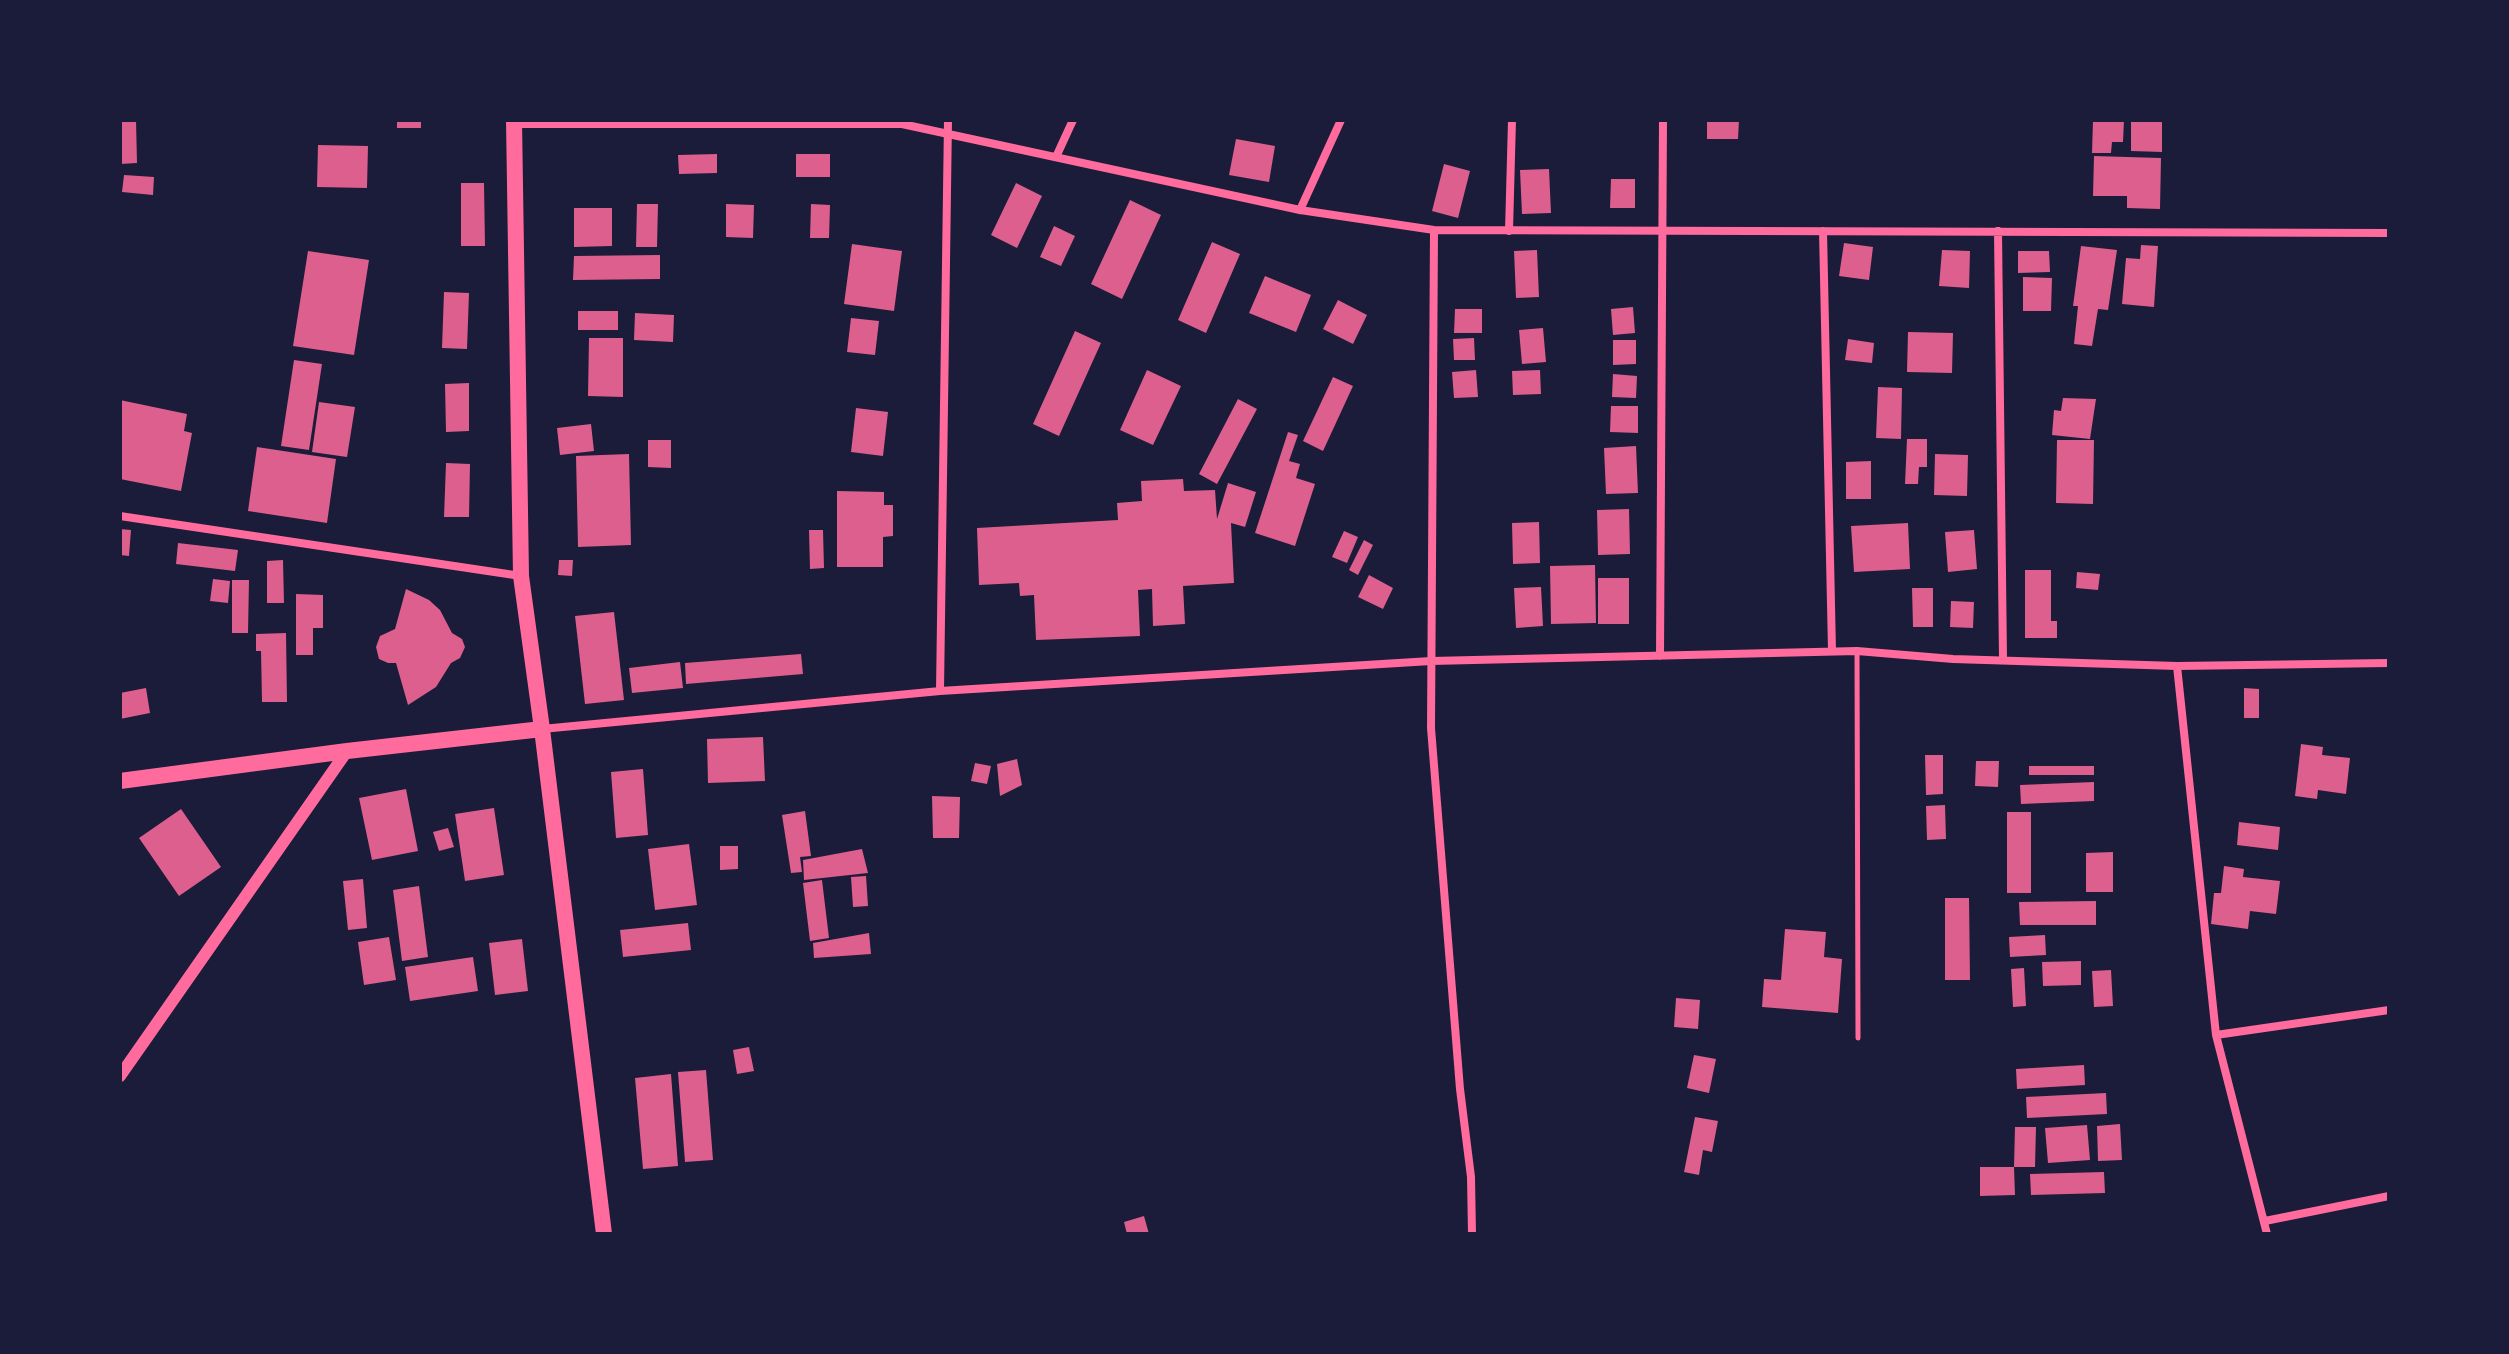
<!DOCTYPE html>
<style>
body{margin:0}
#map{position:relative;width:2509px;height:1354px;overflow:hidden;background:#1b1b3a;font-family:"PT Sans",sans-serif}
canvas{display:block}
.frame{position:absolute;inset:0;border:122px solid #1b1b3a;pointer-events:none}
</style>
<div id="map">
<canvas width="2509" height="1354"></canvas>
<div class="frame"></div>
</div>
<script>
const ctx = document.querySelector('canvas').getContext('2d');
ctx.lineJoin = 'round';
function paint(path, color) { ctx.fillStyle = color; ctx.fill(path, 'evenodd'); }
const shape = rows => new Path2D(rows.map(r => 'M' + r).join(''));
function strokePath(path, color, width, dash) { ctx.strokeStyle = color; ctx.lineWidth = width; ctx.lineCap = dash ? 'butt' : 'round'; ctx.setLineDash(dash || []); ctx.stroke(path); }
const building = shape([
 [120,120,136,120,137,163,120,164],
 [397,120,421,120,421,128,397,128],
 [1707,120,1739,120,1738,139,1707,139],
 [2093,120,2124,120,2123,142,2112,142,2111,153,2092,153],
 [2131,120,2162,120,2162,152,2131,151],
 [1236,139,1275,146,1269,182,1229,175],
 [318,145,368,146,367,188,317,187],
 [717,154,717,173,679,174,678,155],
 [796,154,830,154,830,177,796,177],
 [2094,156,2161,158,2160,209,2127,208,2127,196,2093,196],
 [1444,164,1470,171,1458,218,1432,211],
 [1549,169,1551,213,1522,214,1520,170],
 [124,175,154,177,153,195,122,192],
 [1611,179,1635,179,1635,208,1610,208],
 [461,183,484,183,485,246,461,246],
 [1016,183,1042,196,1017,248,991,235],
 [1130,200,1161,215,1122,299,1091,284],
 [637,204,658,204,657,247,636,247],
 [726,204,754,205,753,238,726,237],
 [811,204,830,205,829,238,810,238],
 [574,208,612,208,612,246,574,247],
 [1054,226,1075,236,1061,266,1040,257],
 [1212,242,1240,254,1206,333,1178,320],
 [1844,243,1873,247,1869,280,1839,276],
 [852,244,902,251,894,311,844,304],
 [2141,245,2158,246,2154,307,2122,304,2126,258,2140,259],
 [2081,246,2117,250,2108,310,2098,309,2092,346,2074,344,2078,306,2073,306],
 [1537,250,1539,297,1516,298,1514,251],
 [1942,250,1970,251,1969,288,1939,286],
 [308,251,369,260,354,355,293,346],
 [2018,251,2049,251,2050,272,2018,273],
 [660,255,660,279,573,280,574,256],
 [1265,276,1311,295,1296,332,1249,313],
 [2023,277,2052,278,2051,311,2023,311],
 [444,292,469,293,467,349,442,348],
 [1338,300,1367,315,1353,344,1323,329],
 [1633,307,1635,333,1613,335,1611,309],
 [1455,309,1482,309,1482,333,1454,333],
 [578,311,618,311,618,330,578,330],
 [635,313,674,315,673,342,634,340],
 [851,318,879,321,875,355,847,352],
 [1543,328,1546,362,1522,364,1519,330],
 [1075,331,1101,343,1059,436,1033,424],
 [1908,332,1953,333,1952,373,1907,372],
 [589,338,623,338,623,397,588,396],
 [1474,338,1475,360,1454,360,1453,339],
 [1848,339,1874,343,1872,363,1845,360],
 [1613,340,1636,340,1636,364,1613,365],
 [294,360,322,364,309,450,281,446],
 [1147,370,1181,386,1153,445,1120,430],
 [1476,370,1478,397,1454,398,1452,372],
 [1540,370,1541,394,1513,395,1512,371],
 [1613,374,1637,376,1636,398,1612,397],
 [1333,377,1353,386,1323,451,1303,441],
 [469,383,469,431,446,432,445,384],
 [1878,387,1902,388,1901,439,1876,438],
 [2063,398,2096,399,2090,439,2052,435,2054,410,2061,411],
 [1238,399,1257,409,1217,484,1199,474],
 [120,400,187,414,184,431,192,433,181,491,120,479],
 [319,402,355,407,347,457,312,452],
 [1611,406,1638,406,1638,433,1610,432],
 [856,408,888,412,883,456,851,452],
 [591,424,594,451,560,455,557,428],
 [1288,432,1298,435,1289,461,1300,464,1296,478,1315,484,1295,546,1255,533],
 [1907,439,1927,439,1927,467,1919,467,1918,484,1905,484],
 [648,440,671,440,671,468,648,467],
 [2057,440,2094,440,2093,504,2056,503],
 [1636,446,1638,493,1606,494,1604,448],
 [257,447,336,459,327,523,248,511],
 [629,454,631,545,578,547,576,456],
 [1935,454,1968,455,1967,496,1934,495],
 [1871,461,1871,499,1846,499,1846,462],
 [446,463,470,464,469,517,444,517],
 [1183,479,1184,491,1215,490,1217,519,1228,483,1256,492,1245,527,1231,523,1234,583,1183,586,1185,624,1153,626,1152,589,1138,590,1140,636,1036,640,1034,595,1020,596,1019,583,979,585,977,528,1118,520,1117,503,1142,501,1141,481],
 [837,491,884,492,884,505,893,505,893,536,883,537,883,567,837,567],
 [1629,509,1630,554,1598,555,1597,510],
 [1539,522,1540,563,1513,564,1512,523],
 [1908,523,1910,569,1854,572,1851,526],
 [120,529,131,530,129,556,120,555],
 [809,530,823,530,824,568,810,569],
 [1974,530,1977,569,1948,572,1945,532],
 [1344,531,1358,537,1347,563,1332,557],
 [1364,540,1373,545,1358,575,1349,570],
 [178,543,238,550,235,571,176,564],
 [283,560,284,603,267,603,267,561],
 [559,560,573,560,572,576,558,575],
 [1595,565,1596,623,1551,624,1550,566],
 [2025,570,2051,570,2051,621,2057,621,2057,638,2025,638],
 [2077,572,2100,574,2098,590,2076,588],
 [1369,575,1393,588,1383,609,1358,597],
 [1598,578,1629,578,1629,624,1598,624],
 [213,579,230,581,228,603,210,601],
 [232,580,249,580,248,633,232,633],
 [1541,587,1543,626,1516,628,1514,588],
 [1912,588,1933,588,1933,627,1913,627],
 [406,589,429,600,440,610,452,633,462,639,465,647,460,658,451,663,436,687,408,705,396,663,388,663,379,659,376,647,380,636,395,629],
 [296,594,323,595,323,628,313,628,313,655,296,655],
 [1951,601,1974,602,1973,628,1950,627],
 [614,612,624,700,585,704,575,616],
 [286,633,287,702,262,702,261,651,256,651,256,634],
 [801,654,803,674,686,684,685,663],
 [680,662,683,688,632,693,629,668],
 [146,688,150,713,120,719,120,693],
 [2244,688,2259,689,2259,718,2244,718],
 [763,737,765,781,708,783,707,739],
 [2301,744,2323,747,2322,755,2350,758,2346,794,2318,790,2317,799,2295,796],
 [1925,755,1943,755,1943,794,1926,795],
 [1017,759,1022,785,1000,796,997,764],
 [1976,761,1999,761,1998,787,1975,786],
 [975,763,991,766,987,784,971,781],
 [2029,766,2094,766,2094,775,2029,775],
 [643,769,648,835,616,838,611,772],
 [2094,782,2094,801,2021,804,2020,785],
 [406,789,418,851,372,860,359,798],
 [932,796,960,797,959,838,933,838],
 [1945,805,1946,839,1927,840,1926,806],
 [494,808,504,875,465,881,455,814],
 [181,809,221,867,179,896,139,838],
 [805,811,811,856,800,857,802,872,791,873,782,815],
 [2007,812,2031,812,2031,893,2007,893],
 [2239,822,2280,827,2278,850,2237,845],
 [448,828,454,847,439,851,433,832],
 [689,844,697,905,655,910,648,849],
 [720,846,738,846,738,869,720,870],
 [862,849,868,873,804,880,803,860],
 [2113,852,2113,892,2086,892,2086,853],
 [2224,866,2244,869,2243,877,2280,881,2276,914,2250,911,2248,929,2211,924,2214,893,2221,893],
 [866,876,868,906,853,907,851,877],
 [363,879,367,928,348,930,343,881],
 [822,880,829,938,810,941,803,883],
 [419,886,428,957,402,961,393,890],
 [1945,898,1969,898,1970,980,1945,980],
 [2096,901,2096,925,2020,925,2019,902],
 [688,923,691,950,623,957,620,930],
 [1785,929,1826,932,1824,957,1842,959,1838,1013,1762,1007,1764,979,1781,980],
 [869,933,871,954,814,958,813,943],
 [2045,935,2046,955,2010,957,2009,937],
 [389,937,396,980,364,985,358,942],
 [522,939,528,991,495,995,489,943],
 [473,957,478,991,410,1001,405,967],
 [2081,961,2081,985,2043,986,2042,962],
 [2024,968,2026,1006,2013,1007,2011,969],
 [2111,970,2113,1006,2094,1007,2092,971],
 [1676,998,1700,1000,1698,1029,1674,1027],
 [749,1047,754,1071,737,1074,733,1050],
 [1694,1055,1716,1059,1709,1093,1687,1088],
 [2084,1065,2085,1085,2017,1089,2016,1069],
 [706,1070,713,1160,685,1162,678,1072],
 [671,1074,678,1166,643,1169,635,1078],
 [2106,1093,2107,1114,2027,1118,2026,1097],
 [1695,1117,1718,1121,1712,1152,1703,1150,1699,1175,1684,1172],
 [2120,1124,2122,1160,2098,1161,2097,1126],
 [2087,1125,2090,1160,2048,1163,2045,1128],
 [2015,1127,2036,1127,2035,1167,2014,1167],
 [1980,1167,2014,1167,2015,1195,1980,1196],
 [2104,1172,2105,1193,2031,1195,2030,1174],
 [1144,1216,1149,1234,1127,1234,1124,1222]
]);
const service = shape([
 [1857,651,1858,1038]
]);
const minor = shape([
 [514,124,902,124,1300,210,1434,230,2389,233],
 [1056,157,1073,120],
 [1300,210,1341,120],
 [1434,230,1431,728,1460,1089,1471,1177,1472,1234],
 [1509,231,1512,120],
 [1823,231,1832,651],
 [1998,231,2003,659],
 [120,516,521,576],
 [1660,656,1663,120],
 [2177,666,2216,1035,2267,1234],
 [940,691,948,120],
 [542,729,940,691,1431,661,1857,651,1953,659,2177,666,2389,663],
 [2216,1035,2389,1010],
 [2265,1221,2389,1196]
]);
const tertiary = shape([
 [120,1076,347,751]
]);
const primary = shape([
 [514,120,521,576,542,729,604,1234],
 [120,781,347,751,542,729]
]);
paint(building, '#dd5f8e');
strokePath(service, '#ff6b9d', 5);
strokePath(minor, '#ff6b9d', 8);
strokePath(tertiary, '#ff6b9d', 12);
strokePath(primary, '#ff6b9d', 16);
</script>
